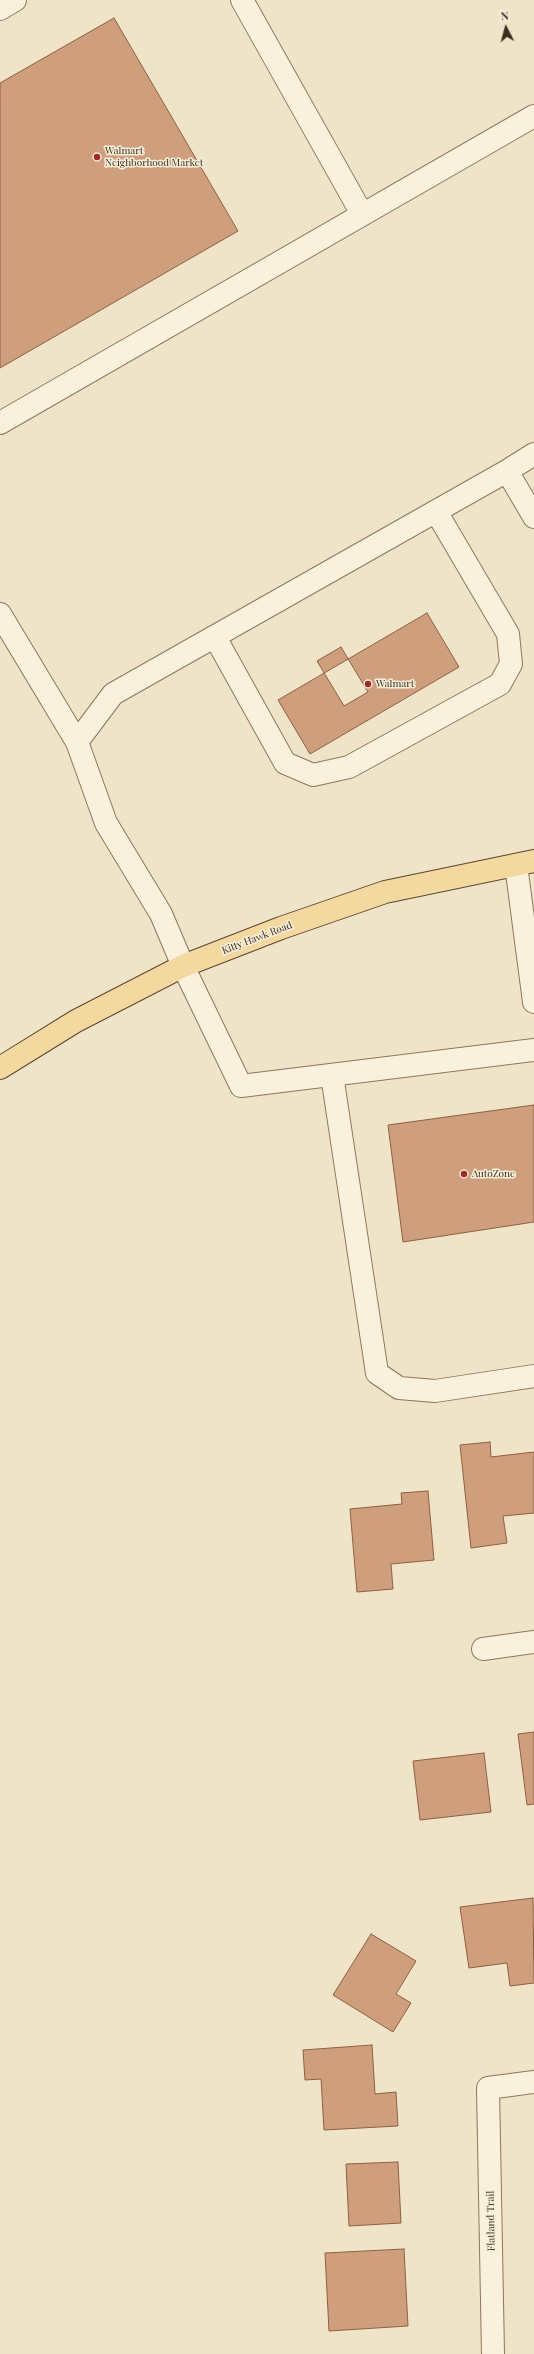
<!DOCTYPE html>
<style>
body{margin:0}
#map{position:relative;width:534px;height:2354px;overflow:hidden;background:#f0e4c8;font-family:"Playfair Display",serif}
canvas{display:block}
.north{position:absolute;left:486px;top:8px;width:40px;height:40px;-webkit-text-stroke:3px #f7eed8;paint-order:stroke;rotate:354deg;font-size:11px;font-weight:700;line-height:16px;text-align:center;color:#3d2e20}
.north::after{content:'';display:block;margin:auto;width:14px;height:18px;background:#3d2e20;clip-path:polygon(50% 0,100% 100%,50% 72%,0 100%)}
</style>
<div id="map">
<canvas width="534" height="2354"></canvas>
<div class="north">N</div>
</div>
<script>
const ctx = document.querySelector('canvas').getContext('2d');
ctx.lineJoin = 'round';
function paint(path, color) { ctx.fillStyle = color; ctx.fill(path, 'evenodd'); }
const shape = rows => new Path2D(rows.map(r => 'M' + r).join(''));
function strokePath(path, color, width, dash) { ctx.strokeStyle = color; ctx.lineWidth = width; ctx.lineCap = dash ? 'butt' : 'round'; ctx.setLineDash(dash || []); ctx.stroke(path); }
function write(font, color, halo, rows, align = 'center') {
  ctx.font = font + ' "Playfair Display",serif'; ctx.lineWidth = 3; ctx.setLineDash([]); ctx.textBaseline = 'middle'; ctx.strokeStyle = halo; ctx.fillStyle = color; for (const [text, x, y, turn = 0] of rows) {
    ctx.save(); ctx.translate(x, y); ctx.rotate((+turn || 0) * Math.PI / 180); ctx.textAlign = isNaN(turn) ? turn : align; if (halo) ctx.strokeText(text, 0, 0); ctx.fillText(text, 0, 0); ctx.restore();
  }
}
const building = shape([
 [114,18,238,231,0,368,0,83,114,18],
 [427,613,459,667,310,754,278,700,427,613],
 [341,647,368,692,344,706,317,661,341,647],
 [534,1105,534,1222,403,1242,388,1125,534,1105],
 [490,1442,491,1457,534,1452,534,1513,503,1516,507,1543,471,1548,460,1445,490,1442],
 [428,1491,434,1560,391,1564,393,1589,357,1592,350,1509,402,1504,401,1493,428,1491],
 [534,1732,534,1804,527,1805,518,1734,534,1732],
 [484,1753,491,1812,420,1820,413,1761,484,1753],
 [533,1898,534,1983,510,1986,507,1963,469,1968,460,1907,533,1898],
 [371,1934,416,1961,396,1994,411,2003,393,2032,333,1995,371,1934],
 [372,2045,375,2094,396,2092,398,2126,324,2130,321,2079,305,2080,303,2050,372,2045],
 [398,2162,401,2223,349,2226,346,2164,398,2162],
 [404,2249,408,2326,329,2331,325,2253,404,2249]
]);
const minor = shape([
 [242,0,362,214],
 [0,9,15,0],
 [0,423,534,116],
 [534,454,507,471,534,517],
 [507,471,113,694,77,742,106,823,161,914,183,966,241,1086,534,1050],
 [0,614,77,742],
 [215,637,285,763,313,775,349,767,500,684,511,664,508,634,437,513],
 [516,865,534,1002],
 [332,1075,377,1373,399,1388,435,1391,534,1376],
 [483,1649,534,1642],
 [493,2354,488,2088,534,2082]
]);
const major = shape([
 [0,1068,76,1021,183,966,281,928,385,892,534,861]
]);
const markers = [
 [97,157,4,"#9e2a2b"],
 [368,684,4,"#9e2a2b"],
 [464,1174,4,"#9e2a2b"]
];
const poiNames = [
 ["Walmart",105,151],
 ["Neighborhood Market",105,163],
 ["Walmart",376,684],
 ["AutoZone",472,1174]
];
const streetNames = [
 ["Kitty Hawk Road",257,938,-21],
 ["Flatland Trail",491,2221,-91]
];
paint(building, '#cf9f7d');
strokePath(building, '#8d5f41', 1);
strokePath(minor, '#8d765c', 24);
strokePath(major, '#5b4430', 24);
strokePath(minor, '#faf1dc', 22);
strokePath(major, '#f3d9a0', 22);
for (const [x, y, r, color] of markers) { const dot = new Path2D(); dot.arc(x, y, r, 0, 2 * Math.PI); ctx.fillStyle = color; ctx.fill(dot); strokePath(dot, '#f7eed8', 1.5); }
write('10px', '#3d2e20', '#f7eed8', poiNames, 'left');
write('10px', '#3d2e20', '#f7eed8', streetNames);
</script>
